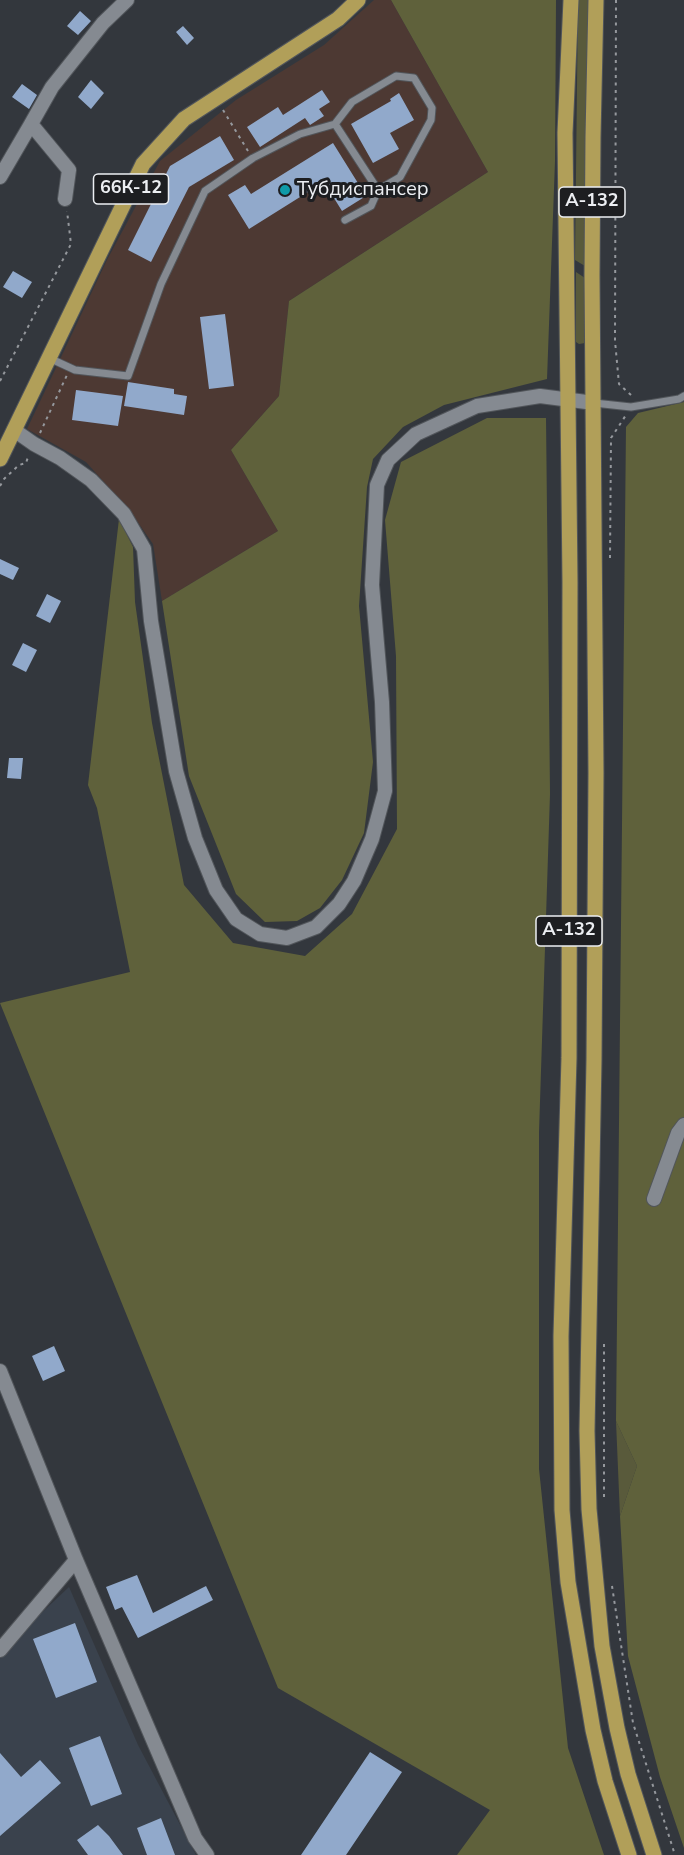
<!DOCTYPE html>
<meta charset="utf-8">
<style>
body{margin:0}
canvas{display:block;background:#33373d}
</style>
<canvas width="684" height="1855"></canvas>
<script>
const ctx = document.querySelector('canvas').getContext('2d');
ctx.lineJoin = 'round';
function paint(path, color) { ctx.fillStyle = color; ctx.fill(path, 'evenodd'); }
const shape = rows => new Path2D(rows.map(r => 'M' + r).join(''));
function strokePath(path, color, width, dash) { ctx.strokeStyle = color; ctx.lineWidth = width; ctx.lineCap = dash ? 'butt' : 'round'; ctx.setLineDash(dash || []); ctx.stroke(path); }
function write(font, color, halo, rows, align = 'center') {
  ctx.font = font + ' "Nunito Sans",sans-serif'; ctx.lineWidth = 6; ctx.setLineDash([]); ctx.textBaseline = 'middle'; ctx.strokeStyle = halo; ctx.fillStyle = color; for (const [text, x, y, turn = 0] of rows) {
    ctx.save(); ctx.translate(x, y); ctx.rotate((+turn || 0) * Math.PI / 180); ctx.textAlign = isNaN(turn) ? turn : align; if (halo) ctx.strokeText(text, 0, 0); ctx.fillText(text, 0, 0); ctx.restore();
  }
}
const built = shape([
 [69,1587,138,1745,196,1855,0,1855,0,1652]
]);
const medical = shape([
 [374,0,391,0,488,172,289,301,279,396,231,450,278,531,162,601,153,544,130,511,86,462,27,429,107,260,160,161,236,100,324,45]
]);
const green = shape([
 [578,0,589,0,585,266,575,260],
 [576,272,585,278,585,343,579,344,576,342],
 [616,1421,637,1466,620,1516]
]);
const forest = shape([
 [391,0,556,0,555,161,547,379,444,405,403,427,373,459,367,487,359,606,373,762,364,833,342,880,320,908,297,921,265,922,236,894,189,776,162,601,278,531,231,450,279,396,289,301,488,172],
 [684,402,684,1848,660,1777,628,1656,620,1516,637,1466,616,1421,626,427,638,413],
 [487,418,546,418,550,794,539,1132,539,1469,568,1748,604,1855,457,1855,490,1810,278,1688,0,1003,130,972,97,808,88,785,119,519,133,547,135,602,152,723,184,885,233,943,305,956,352,914,397,829,396,656,385,520,401,462]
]);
const building = shape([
 [80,11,91,21,78,35,67,26],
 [183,26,194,38,187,45,176,32],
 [91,80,104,93,91,109,78,97],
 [22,84,37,95,29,109,12,97],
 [322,90,330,102,319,109,324,116,310,125,305,118,260,147,247,127,278,107,283,115],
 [399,93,414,120,390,133,399,149,373,163,351,124,391,101,390,99],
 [220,136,234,160,189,187,151,262,128,250,170,166],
 [333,143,366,196,342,211,324,182,249,229,228,195,245,185,251,194],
 [13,271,32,282,22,298,3,287],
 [225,314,234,386,209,389,200,317],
 [128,382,174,389,174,394,187,396,184,415,124,406],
 [76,390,123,396,118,426,72,420],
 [0,559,19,568,13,580,0,574],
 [47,594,61,601,50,623,36,616],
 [23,643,37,650,26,672,12,665],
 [9,758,23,758,21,779,7,778],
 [54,1346,65,1371,43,1381,32,1356],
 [137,1575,153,1613,206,1586,213,1600,138,1638,122,1607,115,1610,106,1587],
 [75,1623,97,1682,56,1698,33,1639],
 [100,1736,122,1794,91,1806,69,1748],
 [370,1752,402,1772,346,1855,301,1855],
 [0,1753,21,1777,40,1760,61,1783,0,1836],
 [161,1818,175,1855,147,1855,137,1828],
 [98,1825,109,1836,123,1855,88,1855,77,1840]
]);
const path = shape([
 [616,0,615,341,619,384,632,396],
 [223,110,248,151],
 [0,381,71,244,67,211],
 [40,433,67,375],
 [0,486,4,479,19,465,26,463,28,457],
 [610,558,611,438,626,415],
 [604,1497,604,1341],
 [612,1586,633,1723,675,1855]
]);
const service = shape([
 [345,220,371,206,378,190],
 [49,358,75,370,128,376,161,284,205,191,253,158,300,134,335,124,378,190,400,177,431,120,432,108,414,78,396,76,352,102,335,124],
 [594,403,631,407,679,399,684,396]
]);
const minor = shape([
 [0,177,31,124],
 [65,199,69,170,31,124,52,87,103,23,127,0],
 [14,430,34,444,60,458,91,480,124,514,144,549,151,621,176,771,195,838,216,890,236,919,260,934,287,938,316,927,339,904,354,881,372,839,385,791,382,702,372,585,377,485,388,460,416,434,477,406,540,396,594,403],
 [654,1199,678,1133,684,1125],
 [0,1371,76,1560,195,1838,207,1855],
 [0,1650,76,1560]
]);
const primary = shape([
 [571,0,565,133,570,582,569,1058,561,1336,562,1510,568,1582,593,1730,605,1781,629,1855],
 [596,0,593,137,592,275,596,773,594,1060,587,1431,589,1509,602,1646,617,1728,628,1774,654,1855],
 [0,459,143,164,184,119,338,19,358,0]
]);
const markers = [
 [285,190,6,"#0f9aa8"]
];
const shields = [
 [131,189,75],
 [592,202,66],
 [569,931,66]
];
const shieldNames = [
 ["66К-12",131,189],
 ["А-132",592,202],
 ["А-132",569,931]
];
const poiNames = [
 ["Тубдиспансер",297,190]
];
paint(built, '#3a424d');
paint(medical, '#4d3933');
paint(green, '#595a3b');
paint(forest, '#5f613b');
paint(building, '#91a9cb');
strokePath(service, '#51555a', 9);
strokePath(minor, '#51555a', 16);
strokePath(primary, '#51555a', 17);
strokePath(path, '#95989d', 2, [3, 4.5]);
strokePath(service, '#858a91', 7);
strokePath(minor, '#858a91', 14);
strokePath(primary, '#b19f59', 15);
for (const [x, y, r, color] of markers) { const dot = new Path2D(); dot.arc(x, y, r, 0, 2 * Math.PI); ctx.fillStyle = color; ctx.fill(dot); strokePath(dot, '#1d1e21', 2); }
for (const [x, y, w] of shields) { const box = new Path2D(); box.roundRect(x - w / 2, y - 15, w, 30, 4.5); ctx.fillStyle = '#1d1e21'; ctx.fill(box); strokePath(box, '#eceef2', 1.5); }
write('bold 18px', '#eceef2', null, shieldNames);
write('20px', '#eceef2', '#1d1e21', poiNames, 'left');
</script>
